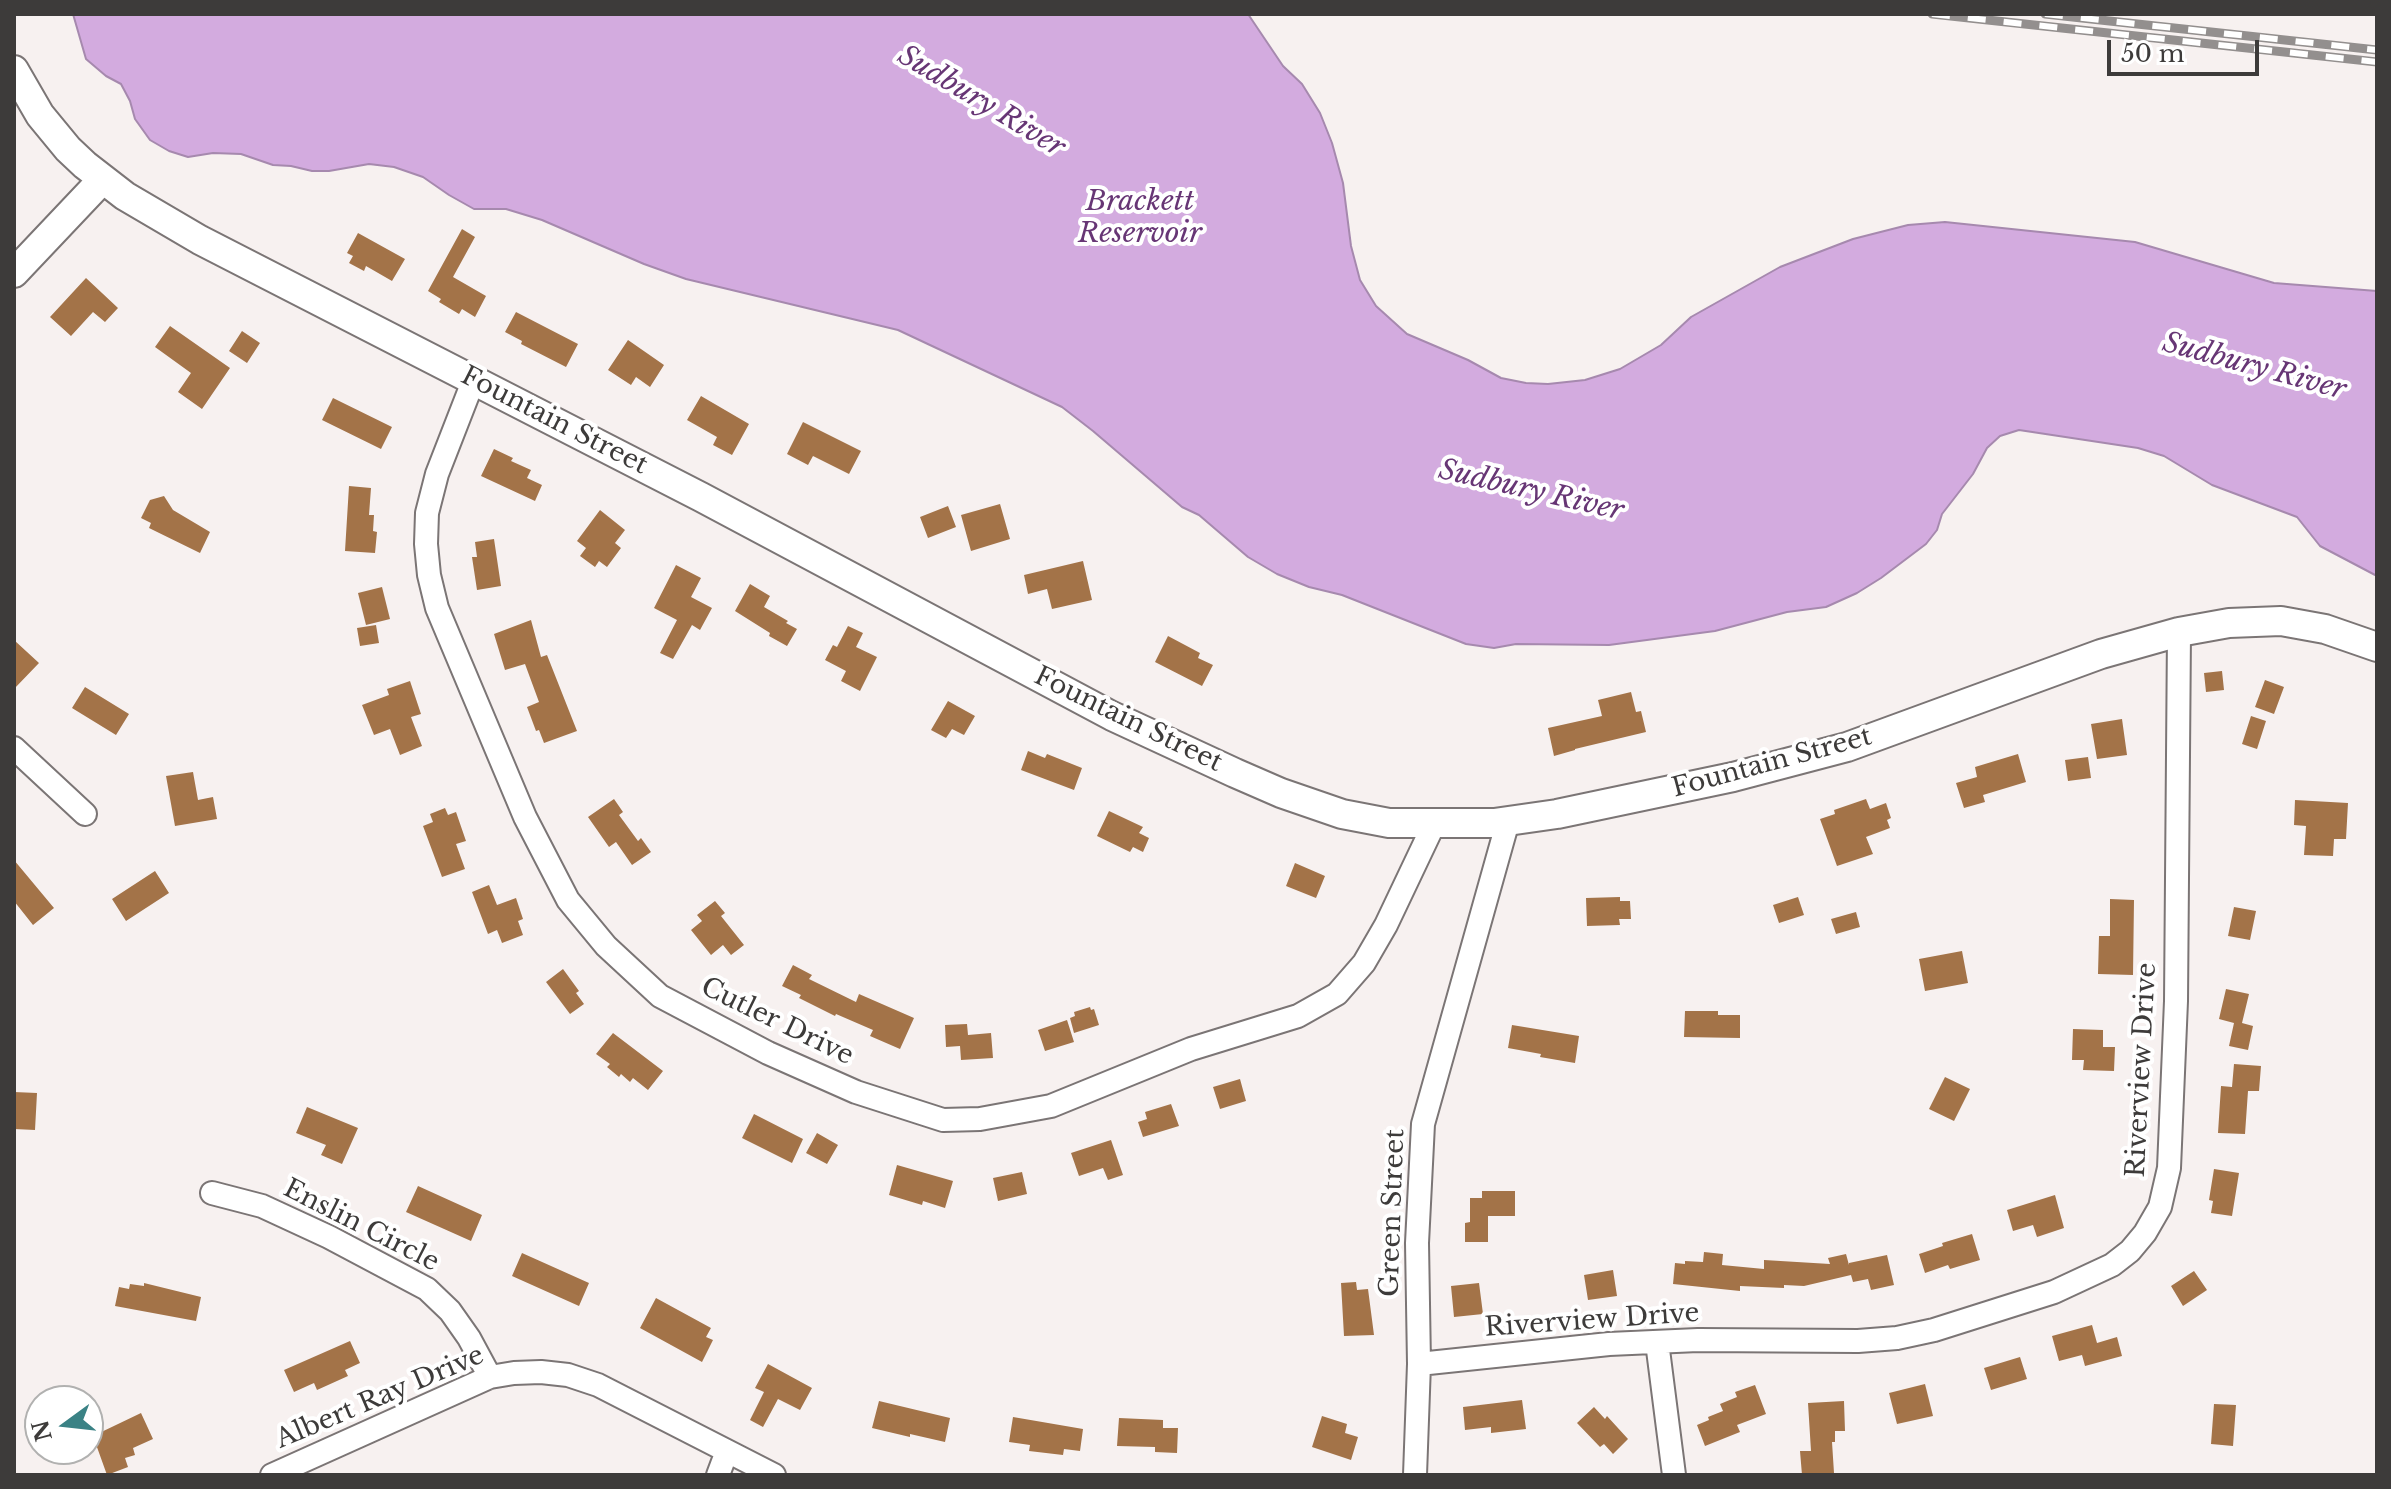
<!DOCTYPE html>
<style>
body{margin:0}
#map{position:relative;width:2391px;height:1489px;overflow:hidden;background:#f7f1f0;font-family:"Libre Baskerville",serif}
canvas{display:block}
.frame{position:absolute;inset:0;border:16px solid #3d3b3a;pointer-events:none}
.north{position:absolute;left:24px;top:1385px;width:80px;height:80px;box-sizing:border-box;background:#fff;border:2px solid #b1b1b0;border-radius:50%;rotate:255deg;font-size:22px;font-weight:700;line-height:32px;text-align:center;color:#3d3b3a}
.north::after{content:'';display:block;margin:auto;width:28px;height:36px;background:#3a8285;clip-path:polygon(50% 0,100% 100%,50% 72%,0 100%)}
.scale{position:absolute;left:2107px;top:40px;width:152px;height:36px;box-sizing:border-box;border:4px solid #3d3b3a;border-top:0;padding-left:10px;font-size:24px;line-height:28px;white-space:nowrap;color:#3d3b3a;-webkit-text-stroke:6px #fff;paint-order:stroke}
</style>
<div id="map">
<canvas width="2391" height="1489"></canvas>
<div class="frame"></div>
<div class="north">N</div>
<div class="scale">50 m</div>
</div>
<script>
const ctx = document.querySelector('canvas').getContext('2d');
ctx.lineJoin = 'round';
function paint(path, color) { ctx.fillStyle = color; ctx.fill(path, 'evenodd'); }
const shape = rows => new Path2D(rows.map(r => 'M' + r).join(''));
function strokePath(path, color, width, dash) { ctx.strokeStyle = color; ctx.lineWidth = width; ctx.lineCap = dash ? 'butt' : 'round'; ctx.setLineDash(dash || []); ctx.stroke(path); }
function write(font, color, halo, rows, align = 'center') {
  ctx.font = font + ' "Libre Baskerville",serif'; ctx.lineWidth = 8; ctx.setLineDash([]); ctx.textBaseline = 'middle'; ctx.strokeStyle = halo; ctx.fillStyle = color; for (const [text, x, y, turn = 0] of rows) {
    ctx.save(); ctx.translate(x, y); ctx.rotate((+turn || 0) * Math.PI / 180); ctx.textAlign = isNaN(turn) ? turn : align; if (halo) ctx.strokeText(text, 0, 0); ctx.fillText(text, 0, 0); ctx.restore();
  }
}
const water = shape([
 [73,14,1248,14,1283,66,1302,84,1320,113,1332,143,1343,183,1351,246,1360,280,1376,306,1407,334,1468,360,1501,378,1526,383,1548,384,1585,380,1620,369,1661,345,1691,317,1780,267,1853,239,1908,225,1945,222,2135,242,2274,283,2377,291,2377,576,2320,546,2297,517,2212,485,2164,456,2138,448,2019,430,2000,436,1987,448,1973,474,1942,514,1937,530,1926,544,1881,578,1857,593,1826,607,1787,612,1715,631,1609,645,1516,644,1494,648,1466,644,1342,595,1309,587,1277,574,1248,557,1199,515,1182,507,1093,431,1062,407,898,330,686,279,644,264,542,220,506,209,474,209,449,195,423,177,394,167,369,164,329,171,312,171,291,166,273,165,241,154,213,153,188,157,169,151,150,140,135,119,130,101,121,84,106,76,86,59,73,14]
]);
const building = shape([
 [462,229,475,237,453,277,486,296,475,317,462,309,459,314,439,302,441,299,428,291],
 [358,233,405,259,392,281,366,266,364,271,349,263,353,256,347,253],
 [86,278,118,308,105,322,93,312,71,336,50,317],
 [516,312,578,344,566,367,521,344,522,341,505,332],
 [170,326,230,368,202,409,178,392,191,373,155,347],
 [242,331,260,343,247,363,229,351],
 [628,340,664,365,650,387,636,377,631,385,608,370],
 [701,396,749,424,732,455,713,445,717,437,687,420],
 [333,398,392,427,381,449,322,420],
 [803,422,861,451,849,474,813,456,808,465,787,454],
 [494,449,513,458,511,461,531,470,527,478,542,485,535,501,481,476],
 [349,486,371,488,369,515,374,515,373,531,377,532,375,553,345,551],
 [164,496,173,510,210,532,200,553,149,528,151,523,141,518,150,500],
 [1000,504,1010,539,971,551,961,515],
 [948,506,956,527,928,538,920,517],
 [600,510,625,530,615,543,621,548,607,567,599,561,595,567,580,556,586,548,577,541],
 [494,539,501,586,477,590,472,557,477,557,475,542],
 [1083,561,1092,600,1052,609,1047,589,1028,594,1024,575],
 [676,565,701,578,691,597,712,608,700,630,692,625,673,659,660,653,677,620,654,608],
 [750,584,770,596,764,607,788,621,786,623,797,629,787,646,769,636,770,633,735,611],
 [382,587,390,619,366,625,358,593],
 [531,620,541,657,547,655,577,731,544,743,539,730,536,731,527,707,539,702,525,664,505,670,494,634],
 [376,625,379,643,360,646,357,628],
 [848,626,863,633,856,647,877,657,860,691,841,681,846,671,825,660,833,645,837,647],
 [1168,636,1200,653,1198,658,1213,665,1202,686,1155,662],
 [14,640,39,663,14,689],
 [2222,671,2224,690,2206,692,2204,673],
 [2265,680,2284,687,2274,714,2255,707],
 [410,681,421,714,411,717,422,746,400,755,390,729,374,735,362,705,389,695,387,689],
 [85,687,129,714,116,735,72,708],
 [1631,692,1636,712,1641,711,1646,732,1575,749,1575,750,1554,756,1548,728,1602,716,1598,700],
 [948,701,975,716,964,735,952,729,946,738,931,730],
 [2251,716,2266,721,2257,749,2242,744],
 [2122,719,2127,755,2097,759,2091,724],
 [1028,751,1045,758,1047,754,1082,768,1074,790,1021,770],
 [2018,754,2026,782,1983,795,1985,802,1964,808,1956,783,1977,777,1975,767],
 [2088,757,2091,778,2068,781,2065,760],
 [193,772,198,800,213,797,217,819,175,826,166,776],
 [614,799,623,812,619,815,638,841,641,838,651,852,632,865,616,842,609,847,588,817],
 [1866,799,1870,809,1886,803,1891,818,1887,820,1890,828,1866,837,1873,854,1837,866,1820,819,1835,814,1834,810],
 [2295,800,2348,803,2346,839,2334,839,2333,856,2304,855,2306,826,2294,825],
 [445,808,448,815,456,812,466,841,456,844,465,869,442,877,423,826,433,822,430,814],
 [1109,811,1143,827,1139,833,1149,838,1143,852,1133,847,1130,852,1097,836],
 [14,860,54,908,33,925,14,901],
 [1295,863,1325,876,1316,898,1286,886],
 [155,871,169,893,126,921,112,899],
 [489,885,497,905,516,898,523,919,518,921,523,935,502,943,497,930,488,934,472,892],
 [1620,897,1620,901,1630,901,1631,919,1619,919,1620,925,1587,926,1586,898],
 [1798,897,1804,915,1779,923,1773,905],
 [2110,899,2134,900,2133,975,2098,974,2099,936,2110,936],
 [715,901,725,913,721,916,744,945,731,955,723,945,711,955,691,930,702,921,697,915],
 [2234,907,2256,911,2250,940,2228,936],
 [1856,912,1860,927,1836,934,1831,919],
 [1962,951,1968,983,1925,991,1919,959],
 [793,965,812,975,809,979,856,1002,859,994,914,1018,900,1049,870,1036,873,1030,836,1014,835,1016,799,998,801,995,782,986],
 [563,969,579,991,576,993,584,1004,570,1014,546,982],
 [2226,989,2249,994,2242,1023,2253,1026,2248,1050,2229,1046,2234,1023,2219,1019],
 [1090,1007,1091,1010,1094,1009,1099,1025,1074,1033,1070,1018,1075,1016,1074,1012],
 [1685,1011,1718,1011,1718,1015,1740,1015,1740,1038,1684,1037],
 [1067,1020,1074,1042,1045,1051,1038,1030],
 [967,1024,968,1035,991,1033,993,1058,961,1060,960,1046,946,1047,945,1025],
 [1512,1025,1579,1036,1575,1063,1540,1057,1541,1054,1508,1048],
 [2073,1029,2103,1030,2103,1047,2115,1047,2114,1071,2083,1070,2084,1060,2072,1060],
 [613,1033,663,1071,648,1090,633,1078,630,1082,621,1074,619,1077,607,1067,610,1064,596,1054],
 [2234,1064,2261,1066,2259,1091,2248,1091,2245,1134,2218,1133,2221,1086,2232,1087],
 [1945,1077,1970,1089,1954,1121,1929,1109],
 [1240,1079,1246,1101,1220,1109,1213,1087],
 [14,1092,37,1093,35,1130,14,1129],
 [1171,1104,1179,1126,1143,1137,1138,1122,1147,1119,1145,1112],
 [307,1107,358,1128,342,1164,321,1155,326,1145,296,1133],
 [754,1114,803,1139,792,1163,742,1138],
 [817,1133,838,1145,827,1164,806,1153],
 [1111,1140,1123,1175,1108,1180,1103,1168,1079,1176,1071,1153],
 [897,1165,953,1181,945,1208,923,1201,922,1205,889,1195],
 [2214,1169,2239,1173,2232,1216,2211,1213,2213,1201,2209,1200],
 [1022,1172,1027,1194,998,1201,993,1178],
 [418,1186,482,1215,471,1241,406,1212],
 [1482,1191,1515,1191,1515,1216,1488,1216,1488,1242,1465,1242,1465,1223,1470,1222,1470,1198,1482,1198],
 [2055,1195,2064,1228,2037,1237,2033,1225,2013,1231,2007,1210],
 [1972,1234,1980,1260,1950,1269,1948,1265,1925,1273,1919,1254,1943,1246,1942,1243],
 [1704,1252,1723,1254,1722,1265,1764,1269,1764,1260,1830,1264,1828,1258,1846,1254,1849,1265,1849,1263,1887,1255,1894,1285,1871,1290,1868,1279,1853,1282,1851,1275,1804,1286,1784,1285,1784,1288,1740,1286,1740,1291,1673,1284,1675,1263,1685,1264,1685,1261,1703,1262],
 [522,1253,589,1283,579,1306,512,1276],
 [1613,1270,1617,1296,1588,1300,1584,1275],
 [2194,1271,2207,1290,2183,1306,2171,1286],
 [1356,1282,1357,1290,1368,1289,1374,1335,1344,1336,1341,1283],
 [144,1283,201,1297,196,1321,115,1306,119,1287,129,1289,130,1284,144,1286],
 [1479,1283,1483,1314,1454,1317,1451,1286],
 [656,1298,711,1328,706,1337,713,1340,702,1362,640,1328],
 [2092,1325,2097,1343,2117,1337,2122,1356,2085,1366,2082,1355,2059,1361,2052,1336],
 [350,1341,360,1363,345,1370,348,1376,317,1390,314,1383,294,1392,284,1370],
 [2020,1357,2027,1379,1991,1390,1984,1368],
 [768,1364,812,1388,800,1410,778,1399,763,1427,750,1420,764,1392,755,1388],
 [1925,1384,1933,1416,1897,1424,1889,1393],
 [1755,1385,1766,1414,1737,1425,1740,1432,1705,1446,1697,1425,1709,1420,1708,1417,1723,1411,1720,1404,1737,1397,1735,1392],
 [1522,1400,1526,1429,1491,1433,1491,1427,1465,1430,1463,1407],
 [879,1401,950,1418,945,1442,910,1434,910,1437,872,1428],
 [1844,1401,1845,1431,1835,1431,1835,1442,1832,1442,1834,1473,1802,1475,1800,1451,1811,1451,1808,1403],
 [2214,1404,2236,1405,2233,1446,2211,1444],
 [1594,1407,1605,1419,1607,1416,1628,1439,1613,1454,1604,1444,1600,1447,1577,1423],
 [141,1413,153,1439,133,1448,135,1455,125,1458,128,1467,107,1475,93,1436],
 [1322,1416,1347,1424,1345,1433,1358,1437,1351,1460,1312,1447],
 [1013,1417,1083,1429,1080,1451,1064,1449,1063,1455,1029,1451,1030,1445,1009,1442],
 [1119,1418,1163,1420,1163,1428,1178,1428,1177,1453,1155,1452,1155,1447,1117,1446]
]);
const minor = shape([
 [474,379,437,474,427,513,426,544,429,575,437,608,525,817,568,900,606,946,660,996,768,1053,856,1092,943,1120,980,1119,1051,1106,1191,1049,1298,1016,1337,994,1364,963,1386,925,1434,824],
 [14,748,85,814],
 [212,1193,262,1206,329,1237,427,1289,450,1311,469,1338,490,1377],
 [1657,1342,1674,1475],
 [1419,1364,1609,1344,1698,1340,1858,1341,1897,1338,1934,1330,2054,1292,2112,1265,2130,1251,2145,1233,2160,1207,2169,1168,2176,1001,2179,632],
 [272,1475,490,1377,514,1373,541,1372,568,1375,598,1385,774,1475],
 [718,1475,727,1451],
 [1415,1475,1419,1364,1417,1243,1423,1124,1508,821]
]);
const tertiary = shape([
 [14,70,40,115,68,149,85,165,125,196,200,240,701,497,1112,716,1235,773,1281,793,1342,814,1389,823,1494,823,1557,814,1733,777,1847,747,2101,654,2179,632,2229,623,2281,621,2325,629,2377,647],
 [14,273,102,180]
]);
const rail = shape([
 [1932,14,2377,62],
 [2045,14,2377,50]
]);
const streetNames = [
 ["Fountain Street",554,421,27],
 ["Fountain Street",1128,720,26],
 ["Fountain Street",1772,763,-15],
 ["Cutler Drive",777,1022,26],
 ["Riverview Drive",2142,1070,-87],
 ["Green Street",1393,1213,-88],
 ["Enslin Circle",361,1226,27],
 ["Riverview Drive",1592,1321,-4],
 ["Albert Ray Drive",380,1398,-23]
];
const waterNames = [
 ["Sudbury River",981,102,31],
 ["Brackett",1140,202],
 ["Reservoir",1140,234],
 ["Sudbury River",2254,367,15],
 ["Sudbury River",1531,491,13]
];
paint(water, '#d3abdf');
strokePath(water, '#a689ae', 2);
paint(building, '#a37348');
strokePath(minor, '#7b7575', 26);
strokePath(tertiary, '#7b7575', 32);
strokePath(minor, '#fff', 22);
strokePath(tertiary, '#fff', 28);
strokePath(rail, '#938f8e', 9);
strokePath(rail, '#fff', 6, [18]);
write('26px', '#3d3b3a', '#fff', streetNames);
write('italic 28px', '#673675', '#fff', waterNames);
</script>
